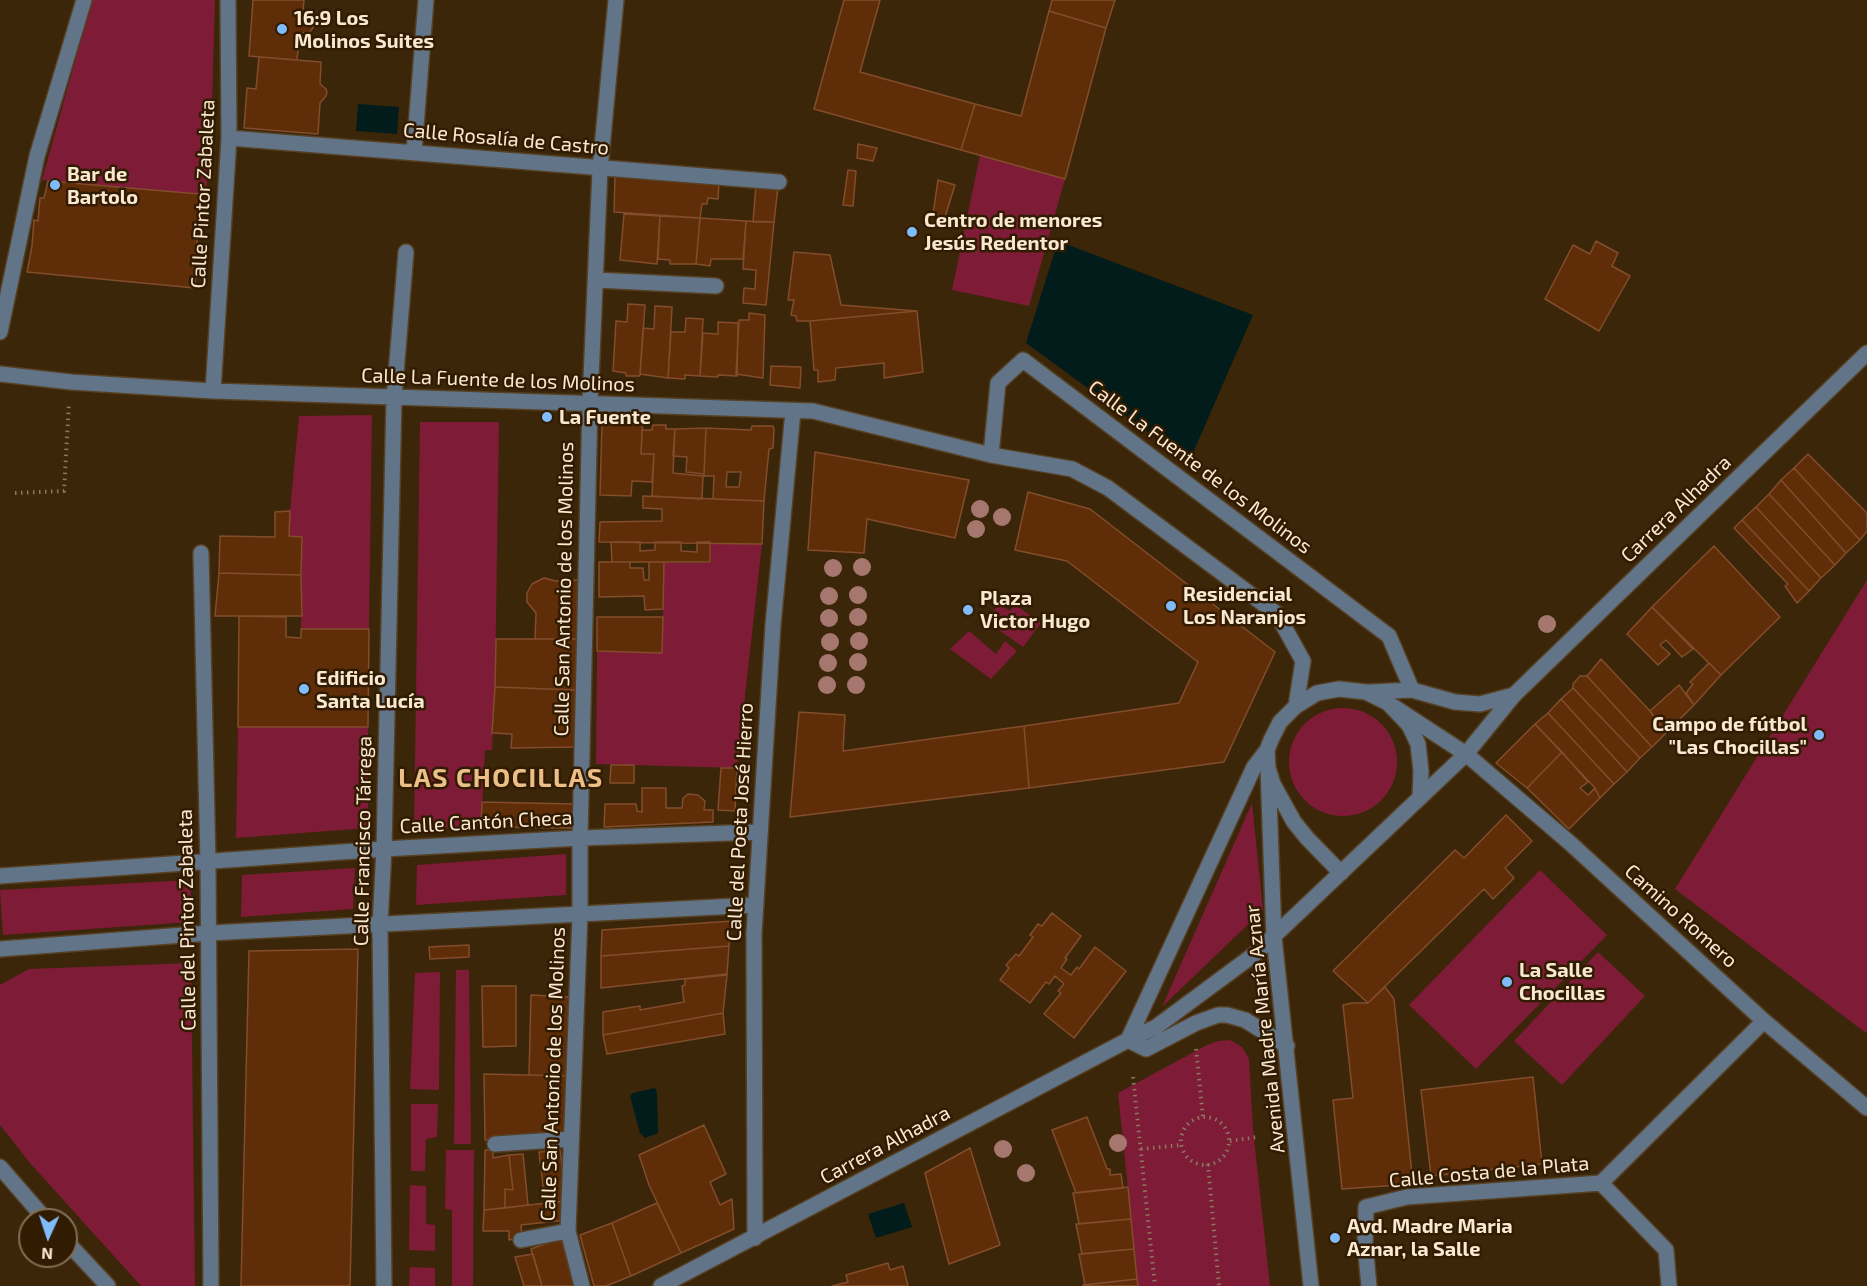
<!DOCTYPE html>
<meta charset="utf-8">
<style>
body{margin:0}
#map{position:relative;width:1867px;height:1286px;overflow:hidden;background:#3b2609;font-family:"Exo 2",sans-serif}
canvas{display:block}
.north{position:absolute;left:18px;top:1208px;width:60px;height:60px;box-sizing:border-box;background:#311c01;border:2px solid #826e55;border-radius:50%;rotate:183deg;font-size:16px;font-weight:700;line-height:24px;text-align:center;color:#fbe8d3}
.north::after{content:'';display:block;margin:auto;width:21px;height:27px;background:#81bcfa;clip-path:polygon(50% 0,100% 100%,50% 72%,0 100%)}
</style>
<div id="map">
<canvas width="1867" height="1286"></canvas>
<div class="north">N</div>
</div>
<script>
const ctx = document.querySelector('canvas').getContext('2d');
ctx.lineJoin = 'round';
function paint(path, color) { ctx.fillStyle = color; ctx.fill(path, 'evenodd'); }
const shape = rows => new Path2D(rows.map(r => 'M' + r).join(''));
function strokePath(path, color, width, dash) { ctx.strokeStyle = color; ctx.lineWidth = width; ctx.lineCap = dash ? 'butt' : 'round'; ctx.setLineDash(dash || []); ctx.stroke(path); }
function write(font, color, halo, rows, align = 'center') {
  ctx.font = font + ' "Exo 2",sans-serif'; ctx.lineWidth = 5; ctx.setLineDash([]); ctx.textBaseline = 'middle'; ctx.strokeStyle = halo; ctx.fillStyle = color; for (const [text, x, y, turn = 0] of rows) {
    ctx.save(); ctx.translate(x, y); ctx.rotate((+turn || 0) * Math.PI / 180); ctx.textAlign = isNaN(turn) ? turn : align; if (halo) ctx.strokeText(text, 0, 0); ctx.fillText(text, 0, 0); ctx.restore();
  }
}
const green = shape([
 [92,0,215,0,211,138,206,195,42,180],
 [980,155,1065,179,1029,306,952,290],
 [372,415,369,629,301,629,302,537,289,536,290,511,299,416],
 [420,422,499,422,495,687,492,750,485,750,481,827,414,828],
 [710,542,762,544,737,768,596,764,597,651,662,653,664,563,711,563],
 [1867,580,1867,1031,1866,1033,1675,889],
 [999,604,1010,611,1014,604,1041,623,1023,647,986,621],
 [969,631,996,654,1005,641,1017,651,991,679,950,649],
 '1289 762a54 54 0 1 1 108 0a54 54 0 1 1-108 0Z',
 [238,727,368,727,368,828,236,838],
 [1252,803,1263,910,1162,1007],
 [566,854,566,895,416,905,417,865],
 [355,868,353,909,241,917,242,875],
 [1540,870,1607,935,1476,1069,1409,1005],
 [191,880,191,922,3,935,0,890],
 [1598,952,1645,996,1562,1085,1514,1041],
 [191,963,195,1286,141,1286,30,1163,0,1125,0,985,29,969],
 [456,970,469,970,471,1144,454,1144],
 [440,972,439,1090,410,1089,415,973],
 [1230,1040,1242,1047,1249,1059,1253,1129,1270,1286,1138,1286,1118,1093,1207,1045,1218,1041],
 [411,1104,438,1104,437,1137,426,1139,425,1171,411,1171],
 [446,1150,474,1150,473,1286,452,1286,452,1210,445,1209],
 [410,1185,426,1186,426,1224,435,1225,435,1251,409,1250],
 [410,1267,435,1268,435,1286,409,1286]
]);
const water = shape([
 [358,104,399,107,397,134,356,131],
 [1058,241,1253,315,1189,462,1026,343],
 [655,1088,657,1093,658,1133,645,1138,640,1133,630,1096,633,1093],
 [904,1203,912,1227,876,1238,868,1214]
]);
const building = shape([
 [253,0,304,0,303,11,310,12,315,19,314,26,310,32,300,33,297,60,249,56,253,0],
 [844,0,880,0,860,72,975,104,961,150,814,109,844,0],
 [1052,0,1115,0,1106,28,1049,11,1052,0],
 [1049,11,1106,28,1065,179,961,150,975,104,1021,116,1049,11],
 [259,57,321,62,320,84,326,89,327,92,326,96,320,103,318,134,244,128,247,88,256,89,259,57],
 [858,144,877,148,873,161,857,158,858,144],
 [848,170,856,171,853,206,843,205,848,170],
 [615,176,719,182,718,199,708,198,707,204,702,204,700,218,614,212,615,176],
 [938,180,955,185,945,217,933,214,938,180],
 [48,181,199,194,195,288,27,272,32,246,34,220,38,221,40,198,44,198,48,181],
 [756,185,778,187,774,222,753,222,756,185],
 [624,214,660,216,657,264,620,260,624,214],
 [660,216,700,218,696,264,670,264,670,260,658,259,660,216],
 [700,218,746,221,743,259,711,259,710,266,696,264,700,218],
 [746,221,774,222,766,305,743,303,744,288,755,289,756,270,743,269,746,221],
 [1596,241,1618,253,1612,266,1630,276,1599,331,1545,299,1573,245,1590,254,1596,241],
 [794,252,830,255,841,305,917,311,810,321,797,321,796,316,791,315,794,300,788,300,794,252],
 [628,304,645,305,640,376,626,376,626,373,613,371,616,321,627,322,628,304],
 [655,306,672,307,668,378,640,374,643,328,654,329,655,306],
 [917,311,923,372,884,378,884,363,836,368,835,380,818,382,818,370,814,370,810,321,917,311],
 [749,313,765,315,763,378,736,374,739,320,749,320,749,313],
 [686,318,703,319,700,376,685,375,685,379,668,378,671,332,685,332,686,318],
 [718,322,738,323,737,376,718,375,718,377,700,376,703,333,718,334,718,322],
 [771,366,801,367,800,388,770,385,771,366],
 [605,412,643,414,641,454,654,454,652,482,632,481,631,496,600,495,602,423,603,414,605,412],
 [653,425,666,425,666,429,675,429,673,473,703,476,702,499,652,496,654,454,641,454,642,430,652,430,653,425],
 [752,426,773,426,774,429,773,448,769,449,764,501,713,499,714,476,704,476,704,474,706,428,751,430,752,426],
 [727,472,741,472,739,487,726,487,727,472],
 [706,428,704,474,686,472,687,457,673,456,675,429,706,428],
 [815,452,969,480,955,538,867,519,864,553,808,550,815,452],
 [1808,454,1867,513,1867,531,1860,540,1794,468,1808,454],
 [1794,468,1860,540,1846,553,1781,480,1794,468],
 [1781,480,1846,553,1835,565,1769,494,1781,480],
 [1028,492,1090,509,1275,652,1224,762,1029,788,1024,726,1179,703,1198,662,1067,561,1015,550,1028,492],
 [1769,494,1835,565,1821,578,1756,507,1769,494],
 [643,496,764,501,762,544,599,542,600,522,662,521,662,509,643,508,643,496],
 [1756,507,1821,578,1809,591,1742,520,1756,507],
 [290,511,289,536,302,537,301,575,219,573,220,536,275,537,275,512,290,511],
 [1742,520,1809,591,1797,603,1785,586,1788,584,1734,528,1742,520],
 [611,542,640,542,640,551,655,550,655,542,681,542,681,551,697,552,697,542,710,542,710,562,612,562,611,542],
 [1714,546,1780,617,1721,675,1652,607,1714,546],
 [599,562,630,562,630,568,643,568,644,580,649,580,649,562,664,562,663,609,645,610,644,596,599,597,599,562],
 [219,573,301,575,302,616,215,616,219,573],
 [544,578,556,581,578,580,577,639,535,639,536,613,527,602,527,593,532,584,544,578],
 [1652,607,1693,649,1682,657,1666,640,1660,645,1670,654,1658,665,1627,634,1652,607],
 [239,616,286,617,286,637,301,638,301,629,369,629,368,727,238,727,239,616],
 [597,617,663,617,662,653,597,651,597,617],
 [496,639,577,639,576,690,495,687,496,639],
 [1601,659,1650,711,1666,733,1652,747,1587,676,1601,659],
 [1709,663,1721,675,1694,705,1686,693,1693,684,1690,682,1709,663],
 [1580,676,1587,676,1652,747,1640,758,1573,688,1573,684,1580,676],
 [1679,685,1694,705,1666,733,1650,711,1679,685],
 [495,687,576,690,575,747,511,748,512,734,492,733,495,687],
 [1573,688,1640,758,1627,772,1561,699,1573,688],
 [1561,699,1627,772,1614,784,1548,713,1561,699],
 [799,712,845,715,843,751,1024,726,1029,788,790,817,799,712],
 [1548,713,1614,784,1600,798,1595,788,1535,724,1548,713],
 [1535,724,1562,752,1527,788,1496,763,1535,724],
 [1562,752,1588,782,1580,788,1588,795,1595,788,1600,798,1569,829,1527,788,1562,752],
 [611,765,634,765,634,783,610,783,611,765],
 [721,768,737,768,735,811,718,810,721,768],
 [642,788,666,788,666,808,682,808,683,798,688,794,698,795,705,801,704,810,713,810,713,822,604,827,605,804,636,804,637,811,642,812,642,788],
 [482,802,574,804,573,828,481,827,482,802],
 [1506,815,1532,841,1505,868,1514,878,1493,899,1484,889,1368,1003,1333,971,1455,850,1464,858,1506,815],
 [1052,913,1081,936,1065,958,1067,959,1061,968,1071,975,1077,967,1079,969,1095,947,1126,971,1074,1038,1044,1014,1061,993,1058,991,1064,984,1055,976,1049,984,1046,982,1030,1003,1000,980,1009,968,1006,965,1016,954,1019,956,1033,937,1030,935,1038,924,1042,926,1052,913],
 [732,921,729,946,601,956,602,930,732,921],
 [469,945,469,957,430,959,429,947,469,945],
 [729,946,727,974,601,988,601,956,729,946],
 [358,949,350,1286,241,1286,249,951,358,949],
 [727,975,723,1013,603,1035,603,1012,640,1006,640,1010,684,1002,682,986,685,985,685,979,727,975],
 [482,986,516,986,516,1046,483,1047,482,986],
 [1385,987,1394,999,1413,1184,1342,1189,1333,1100,1353,1098,1343,1005,1352,1003,1368,1003,1385,987],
 [531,995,569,997,568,1076,529,1075,531,995],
 [723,1013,725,1034,607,1054,603,1035,723,1013],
 [484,1074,568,1076,567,1132,485,1140,484,1074],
 [1533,1077,1542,1164,1431,1176,1421,1090,1533,1077],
 [1087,1117,1106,1166,1107,1169,1110,1169,1110,1175,1121,1174,1123,1188,1076,1193,1052,1130,1087,1117],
 [704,1125,726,1174,710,1182,720,1205,732,1199,734,1229,681,1253,649,1185,639,1155,704,1125],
 [970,1148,1000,1245,949,1264,925,1173,970,1148],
 [485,1150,493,1150,493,1158,509,1155,513,1190,505,1189,505,1208,484,1210,485,1150],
 [560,1150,567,1201,545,1203,539,1152,560,1150],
 [523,1154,528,1205,505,1208,505,1189,513,1190,509,1155,523,1154],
 [1128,1187,1131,1219,1079,1224,1073,1193,1128,1187],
 [565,1201,566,1220,521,1225,522,1237,509,1240,509,1231,483,1231,484,1210,565,1201],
 [657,1203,681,1253,631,1276,612,1223,657,1203],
 [1131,1219,1134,1249,1082,1254,1076,1224,1131,1219],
 [612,1223,631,1276,606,1286,594,1286,580,1235,612,1223],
 [561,1238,574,1286,542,1286,531,1249,561,1238],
 [1134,1249,1137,1279,1085,1285,1079,1254,1134,1249],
 [533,1254,542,1286,524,1286,515,1257,533,1254],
 [888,1263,890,1270,903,1266,908,1286,832,1286,848,1282,846,1275,888,1263],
 [1137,1279,1138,1286,1083,1286,1083,1285,1137,1279]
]);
const path = shape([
 [15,493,64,491,69,403],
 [1196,1049,1203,1117],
 [1133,1077,1155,1286],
 '1181 1141a24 24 0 1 1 48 0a24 24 0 1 1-48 0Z',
 [1230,1141,1257,1137],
 [1141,1149,1182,1145],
 [1208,1164,1219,1286]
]);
const minor = shape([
 [229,138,779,182],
 [414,152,426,0],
 [596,280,716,286],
 [0,332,37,156,84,0],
 [0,374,71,382,213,391,813,411,991,455,1072,469,1108,488,1277,614,1303,661,1296,706],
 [213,391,229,138,228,0],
 [991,455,998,383,1023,360,1389,636,1412,690],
 [201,553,208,863,211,1286],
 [1370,692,1412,690,1455,702,1480,704,1514,695],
 [1388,703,1466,754,1570,843,1764,1021,1867,1108],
 [1268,768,1274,937,1311,1286],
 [1341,873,1307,838,1294,822,1273,784,1268,768,1267,750,1271,740,1280,722,1296,706,1317,693,1339,689,1366,692,1388,703,1409,725,1418,744,1421,771,1420,798],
 [0,876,384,849,580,838,760,832],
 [0,949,209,933,756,905],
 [1128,1040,1254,767,1267,750],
 [1128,1040,1146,1049,1196,1023,1218,1015,1227,1015,1245,1020,1287,1046],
 [495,1144,571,1139],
 [0,1167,46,1220],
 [1601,1183,1666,1250,1669,1286],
 [755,1238,754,934,773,625,793,411],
 [521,1240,568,1231],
 [66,1241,108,1286],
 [384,1286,380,925,384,849,394,398,406,252],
 [582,1286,568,1231,580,914,580,838,590,403,600,169,616,0],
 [661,1286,1128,1040,1156,1027,1256,953,1466,754,1514,695,1867,353],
 [1369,1286,1365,1244,1366,1207,1407,1197,1601,1183,1764,1021]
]);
const trees = [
 [980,509],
 [1002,517],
 [976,529],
 [862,567],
 [833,568],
 [858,595],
 [829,596],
 [858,617],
 [829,618],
 [1547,624],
 [859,641],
 [830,642],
 [858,662],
 [828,663],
 [827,685],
 [856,685],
 [1118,1143],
 [1003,1149],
 [1026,1173]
];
const markers = [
 [282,29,6,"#81bcfa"],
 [55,185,6,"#81bcfa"],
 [912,232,6,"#81bcfa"],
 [547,417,6,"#81bcfa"],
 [1171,606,6,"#81bcfa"],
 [968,610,6,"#81bcfa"],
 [304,689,6,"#81bcfa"],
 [1819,735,6,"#81bcfa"],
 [1507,982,6,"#81bcfa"],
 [1335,1238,6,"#81bcfa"]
];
const poiNames = [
 ["16:9 Los",294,18],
 ["Molinos Suites",294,41],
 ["Bar de",67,174],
 ["Bartolo",67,197],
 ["Centro de menores",924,220],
 ["Jesús Redentor",924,243],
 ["La Fuente",559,417],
 ["Residencial",1183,594],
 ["Los Naranjos",1183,617],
 ["Plaza",980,598],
 ["Victor Hugo",980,621],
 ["Edificio",316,678],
 ["Santa Lucía",316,701],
 ["Campo de fútbol",1807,724,"right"],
 ["\"Las Chocillas\"",1807,747,"right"],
 ["La Salle",1519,970],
 ["Chocillas",1519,993],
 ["Avd. Madre Maria",1347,1226],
 ["Aznar, la Salle",1347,1249]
];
const streetNames = [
 ["Calle Rosalía de Castro",506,139,5],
 ["Calle Pintor Zabaleta",203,194,-87],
 ["Calle La Fuente de los Molinos",498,380,2],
 ["Calle La Fuente de los Molinos",1200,467,37],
 ["Carrera Alhadra",1676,509,-44],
 ["Calle San Antonio de los Molinos",564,589,-89],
 ["Calle Cantón Checa",486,822,-3],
 ["Calle del Poeta José Hierro",740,822,-87],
 ["Calle Francisco Tárrega",363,841,-89],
 ["Camino Romero",1681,916,42],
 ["Calle del Pintor Zabaleta",187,920,-91],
 ["Avenida Madre María Aznar",1265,1029,-96],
 ["Calle San Antonio de los Molinos",553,1074,-88],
 ["Carrera Alhadra",885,1145,-28],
 ["Calle Costa de la Plata",1489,1172,-5]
];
const districtNames = [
 ["LAS CHOCILLAS",501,778]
];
paint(green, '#7e1b36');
paint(water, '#011c1b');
paint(building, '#602d09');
strokePath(building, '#834d2c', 1.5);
strokePath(minor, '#564125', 18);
strokePath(path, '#8c785e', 4, [1.5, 4.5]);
strokePath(minor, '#617488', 15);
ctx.fillStyle = '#a6776f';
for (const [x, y] of trees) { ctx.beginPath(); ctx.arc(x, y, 9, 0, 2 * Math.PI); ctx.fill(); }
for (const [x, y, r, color] of markers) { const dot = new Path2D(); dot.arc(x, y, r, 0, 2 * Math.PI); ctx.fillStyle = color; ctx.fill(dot); strokePath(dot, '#311c01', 2); }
write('bold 20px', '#fbe8d3', '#311c01', poiNames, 'left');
write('20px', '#fbe8d3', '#311c01', streetNames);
ctx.letterSpacing = '1.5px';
write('bold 26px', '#ecbe88', '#311c01', districtNames);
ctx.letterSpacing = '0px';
</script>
